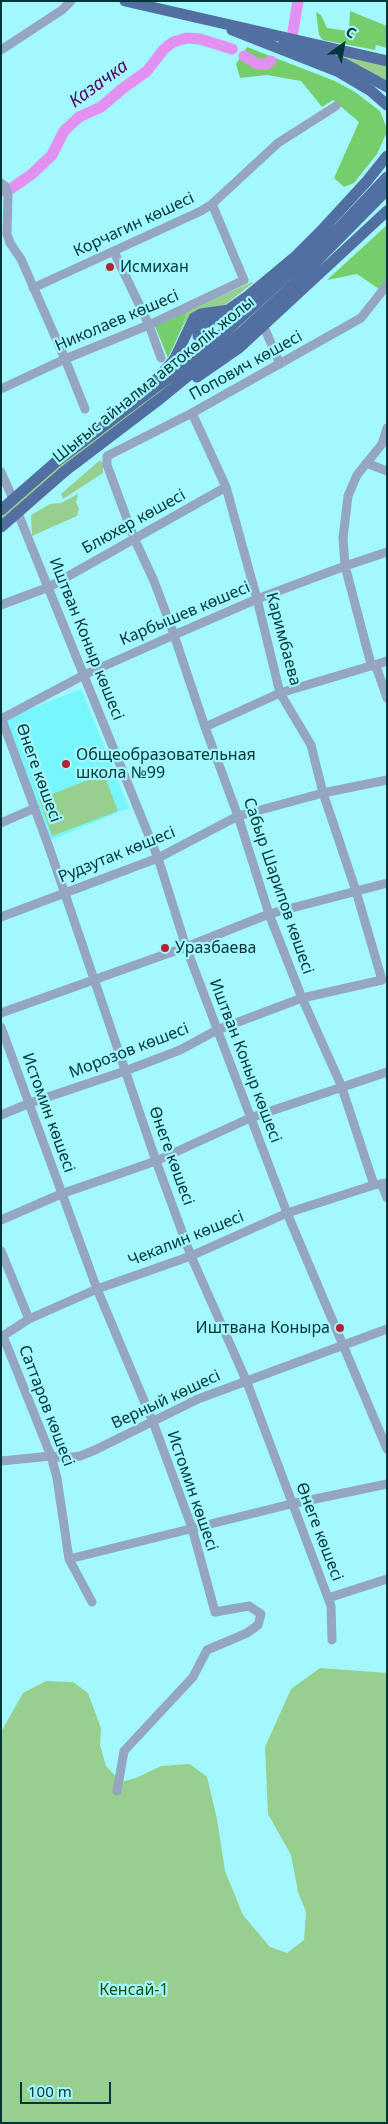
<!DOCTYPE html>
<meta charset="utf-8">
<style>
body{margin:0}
#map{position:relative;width:388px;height:2124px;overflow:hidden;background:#a3f8fd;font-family:"Noto Sans",sans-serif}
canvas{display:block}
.frame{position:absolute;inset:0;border:2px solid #003639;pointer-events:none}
.north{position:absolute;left:318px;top:20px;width:50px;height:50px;-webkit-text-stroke:4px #a3f8fd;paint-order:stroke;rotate:32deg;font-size:14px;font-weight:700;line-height:20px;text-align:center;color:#003639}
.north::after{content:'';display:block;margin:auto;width:18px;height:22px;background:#003639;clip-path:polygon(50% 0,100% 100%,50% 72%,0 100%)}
.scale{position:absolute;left:20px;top:2082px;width:91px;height:22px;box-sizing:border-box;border:2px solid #003639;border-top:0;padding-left:6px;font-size:15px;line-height:18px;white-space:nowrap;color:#003639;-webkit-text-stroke:4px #a3f8fd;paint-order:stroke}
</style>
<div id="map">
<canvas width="388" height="2124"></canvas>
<div class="frame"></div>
<div class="north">С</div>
<div class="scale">100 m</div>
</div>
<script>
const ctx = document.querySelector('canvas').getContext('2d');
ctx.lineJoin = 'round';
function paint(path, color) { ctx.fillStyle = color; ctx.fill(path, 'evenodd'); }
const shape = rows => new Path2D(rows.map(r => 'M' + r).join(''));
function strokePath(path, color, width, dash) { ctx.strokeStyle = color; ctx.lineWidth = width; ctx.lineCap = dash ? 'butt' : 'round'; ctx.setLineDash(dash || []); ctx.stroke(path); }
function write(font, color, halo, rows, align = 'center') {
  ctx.font = font + ' "Noto Sans",sans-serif'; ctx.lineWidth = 4.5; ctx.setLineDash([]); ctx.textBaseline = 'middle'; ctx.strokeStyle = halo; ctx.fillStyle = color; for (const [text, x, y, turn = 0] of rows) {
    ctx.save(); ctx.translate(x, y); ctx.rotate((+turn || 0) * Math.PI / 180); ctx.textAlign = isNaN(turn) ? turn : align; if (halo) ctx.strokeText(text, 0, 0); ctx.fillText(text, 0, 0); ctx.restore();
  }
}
const built = shape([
 [81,689,129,808,51,840,3,720]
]);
const green = shape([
 [326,52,387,66,387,81],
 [299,273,216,349,1,521,1,515,60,464],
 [252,282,253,283,226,304,198,310,186,321,180,332,187,311],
 [100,460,103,463,103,473,63,499,61,494],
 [78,494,76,502,79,509,77,516,32,536,31,515,50,504,61,503],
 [104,774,118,811,52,836,39,799],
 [320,1668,387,1673,387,2123,1,2123,1,1732,23,1693,46,1681,73,1682,88,1693,101,1728,100,1745,106,1766,121,1782,136,1778,161,1766,190,1764,207,1777,217,1819,225,1871,243,1915,270,1947,287,1953,304,1940,306,1912,298,1892,291,1855,268,1814,265,1747,291,1689]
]);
const forest = shape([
 [350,11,387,26,387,48,376,45,375,50,323,40,319,35,316,12,321,15,327,28,349,31],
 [247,47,335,81,355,92,380,111,386,126,386,134,377,154,354,183,344,187,334,178,359,122,333,100,322,107,301,81,267,75,240,78,236,64],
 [387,225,387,279,379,289,357,274,327,280],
 [187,311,180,332,168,358,155,326]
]);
const river = shape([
 [293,31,298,1],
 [244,56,258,64,266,64,271,61],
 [1,191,9,190,32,174,52,155,64,131,79,117,101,107,122,89,147,71,164,49,173,42,187,38,200,39,232,49]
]);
const minor = shape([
 [1,50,62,10,71,1],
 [1,183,5,186,8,195,7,234,10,243,21,259,65,359,85,409],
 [114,252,149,325,161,358],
 [33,288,201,211,212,204,278,143,336,106],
 [264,327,280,364],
 [1,389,65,359,149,325,244,280,212,204],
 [192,413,226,487,257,599,280,693,311,745,323,793,356,891,382,980],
 [387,428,382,444,357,475,348,496,343,538,345,566,371,664,377,669,387,698],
 [366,463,387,471],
 [1,472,13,499],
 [17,511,158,858,186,947,287,1213,387,1449],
 [1,605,49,587,226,487],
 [1,717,50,850,156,1161,191,1256,246,1380,328,1598,331,1606,332,1640],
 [1,719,84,675,174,635,257,599,345,566,387,552],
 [205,727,280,693,387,661],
 [1,823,35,808],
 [1,917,158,858,238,816,323,793,387,780],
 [1,1013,186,947,269,914,387,883],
 [1,1027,97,1289,153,1422,192,1528,215,1612,249,1606,261,1614,258,1625,247,1633,207,1650,193,1677,124,1751,117,1791],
 [1,1115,30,1103,125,1071,180,1050,217,1030,302,998,382,980],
 [374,1185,341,1085,302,998,269,914,238,816,205,727,172,629,154,581,134,538,107,465,107,456,192,413,361,318,387,285],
 [382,1185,387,1198],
 [1,1220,61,1194,156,1161,250,1118,387,1072],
 [1,1251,29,1319],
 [3,1336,51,1456,57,1478,69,1559,92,1602],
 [1,1337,29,1319,97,1289,191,1256,287,1213,374,1185,387,1183],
 [1,1461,51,1456,66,1458,80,1456,95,1450,198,1399,387,1329],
 [69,1559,291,1504,387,1484],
 [328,1598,387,1579]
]);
const major = shape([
 [125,1,387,61],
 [232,30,339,72,371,91,387,105],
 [284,44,345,64,387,87],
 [216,337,208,341,204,341,198,336,199,327,204,323,228,317],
 [197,377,239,348,387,211],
 [156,380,174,360,194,318,201,314,228,310,248,296,296,256,321,231,367,181,387,156],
 [1,510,57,461,184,366,226,331,339,228,387,177],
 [1,527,65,471,161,398,242,332,295,283,387,190]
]);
const markers = [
 [110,267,5,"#b32132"],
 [66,764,5,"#b32132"],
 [165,948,5,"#b32132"],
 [340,1328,5,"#b32132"]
];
const streetNames = [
 ["Корчагин көшесі",134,225,-25],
 ["Николаев көшесі",117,321,-23],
 ["Попович көшесі",246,366,-29],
 ["Шығыс айналма автокөлік жолы",154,380,-39],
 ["Блюхер көшесі",134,522,-29],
 ["Карбышев көшесі",185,614,-23],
 ["Иштван Коныр көшесі",86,639,68],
 ["Каримбаева",283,639,75],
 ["Өнеге көшесі",38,773,70],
 ["Рудзутак көшесі",117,855,-22],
 ["Сабыр Шарипов көшесі",278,886,71],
 ["Морозов көшесі",129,1051,-21],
 ["Иштван Коныр көшесі",245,1061,69],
 ["Истомин көшесі",48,1113,70],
 ["Өнеге көшесі",171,1156,70],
 ["Чекалин көшесі",186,1239,-22],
 ["Верный көшесі",166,1400,-25],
 ["Саттаров көшесі",46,1406,69],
 ["Истомин көшесі",192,1491,71],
 ["Өнеге көшесі",319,1532,69]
];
const poiNames = [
 ["Исмихан",120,267],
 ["Общеобразовательная",76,755],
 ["школа №99",76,773],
 ["Уразбаева",175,948],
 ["Иштвана Коныра",330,1328,"right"]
];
const parkNames = [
 ["Кенсай-1",134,1990]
];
const waterNames = [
 ["Казачка",99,84,-36]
];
paint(built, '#77f6fe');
paint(green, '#97cf8f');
paint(forest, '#76cd6b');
strokePath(river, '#e391f1', 11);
strokePath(minor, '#95a6c3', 9);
strokePath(major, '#526fa2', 11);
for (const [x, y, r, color] of markers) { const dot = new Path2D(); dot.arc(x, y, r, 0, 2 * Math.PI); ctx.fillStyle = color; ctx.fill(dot); strokePath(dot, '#a3f8fd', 2); }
write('16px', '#003639', '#a3f8fd', streetNames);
write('16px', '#003639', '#a3f8fd', poiNames, 'left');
write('16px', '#17510f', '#a3f8fd', parkNames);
write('italic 18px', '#53015f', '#a3f8fd', waterNames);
</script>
